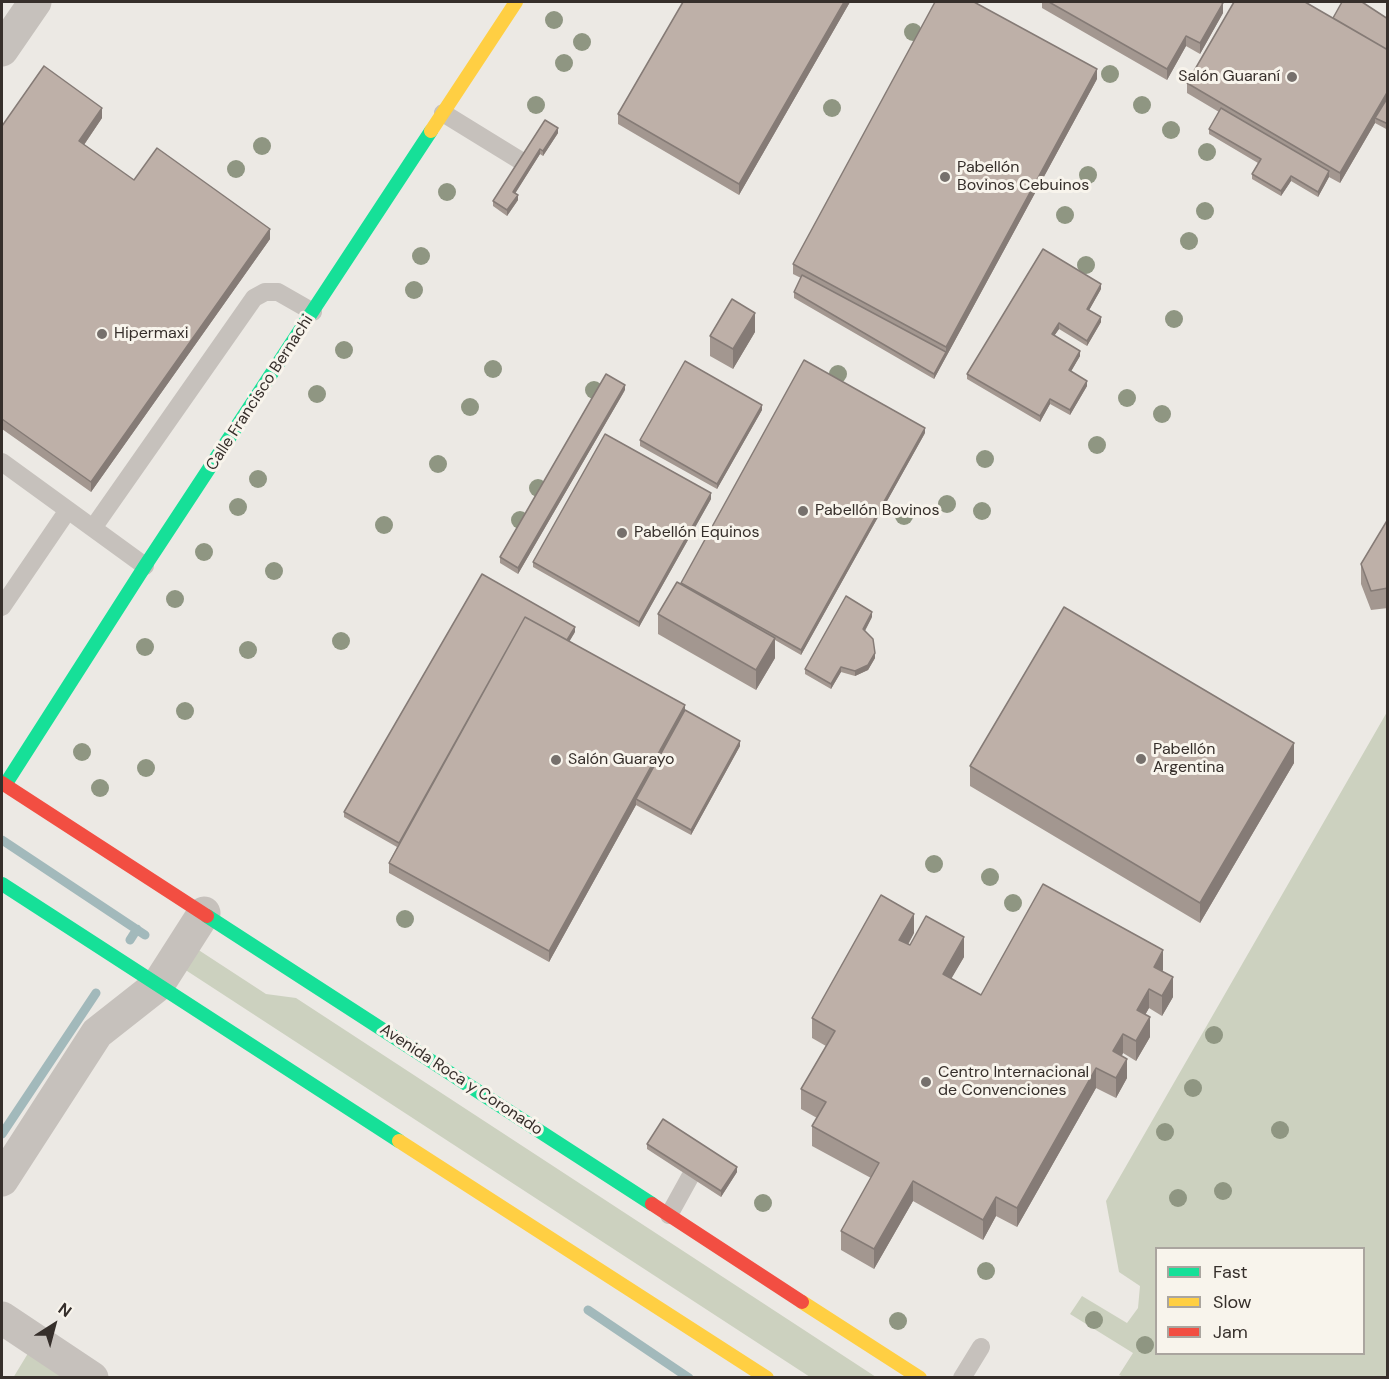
<!DOCTYPE html>
<meta charset="utf-8">
<style>
body{margin:0}
#map{position:relative;width:1389px;height:1379px;overflow:hidden;background:#ece9e4;font-family:"DM Sans",sans-serif}
canvas{display:block}
.frame{position:absolute;inset:0;border:3px solid #362f2b;pointer-events:none}
.legend{position:absolute;left:1155px;top:1247px;width:210px;height:108px;box-sizing:border-box;background:#f8f4ec;border:2px solid #aaa59f;margin:0;padding:8px 10px;list-style:none;font-size:18px;color:#362f2b}
.legend li{display:flex;align-items:center;gap:12px;height:30px}
.legend b{width:30px;border:2px solid #aaa59f}
.north{position:absolute;left:24px;top:1295px;width:60px;height:60px;-webkit-text-stroke:4px #f8f4ec;paint-order:stroke;rotate:36deg;font-size:16px;font-weight:700;line-height:24px;text-align:center;color:#362f2b}
.north::after{content:'';display:block;margin:auto;width:21px;height:27px;background:#362f2b;clip-path:polygon(50% 0,100% 100%,50% 72%,0 100%)}
</style>
<div id="map">
<canvas width="1389" height="1379"></canvas>
<div class="frame"></div>
<ul class="legend">
<li><b style="height:8px;background:#16e098"></b>Fast</li>
<li><b style="height:8px;background:#ffcf43"></b>Slow</li>
<li><b style="height:8px;background:#f24e42"></b>Jam</li>
</ul>
<div class="north">N</div>
</div>
<script>
const ctx = document.querySelector('canvas').getContext('2d');
ctx.lineJoin = 'round';
function paint(path, color) { ctx.fillStyle = color; ctx.fill(path, 'evenodd'); }
const shape = rows => new Path2D(rows.map(r => 'M' + r).join(''));
function strokePath(path, color, width, dash) { ctx.strokeStyle = color; ctx.lineWidth = width; ctx.lineCap = dash ? 'butt' : 'round'; ctx.setLineDash(dash || []); ctx.stroke(path); }
function write(font, color, halo, rows, align = 'center') {
  ctx.font = font + ' "DM Sans",sans-serif'; ctx.lineWidth = 6; ctx.setLineDash([]); ctx.textBaseline = 'middle'; ctx.strokeStyle = halo; ctx.fillStyle = color; for (const [text, x, y, turn = 0] of rows) {
    ctx.save(); ctx.translate(x, y); ctx.rotate((+turn || 0) * Math.PI / 180); ctx.textAlign = isNaN(turn) ? turn : align; if (halo) ctx.strokeText(text, 0, 0); ctx.fillText(text, 0, 0); ctx.restore();
  }
}
const green = shape([
 [1387,712,1387,1377,1124,1377,1119,1375,1133,1353,1070,1314,1082,1296,1127,1323,1138,1308,1140,1286,1119,1272,1106,1201],
 [1156,1248,1364,1248,1364,1354,1156,1354],
 [197,949,266,994,296,998,876,1377,810,1377,184,969],
 [30,1350,71,1378,13,1378]
]);
const stream = shape([
 [2,840,145,935],
 [130,940,137,929],
 [2,1134,96,993],
 [588,1310,689,1378]
]);
const lane = shape([
 [443,113,521,161],
 [2,462,145,566],
 [93,528,254,298,265,292,278,292,313,312],
 [2,607,68,510],
 [669,1215,690,1177],
 [962,1378,981,1347]
]);
const street = shape([
 [2,50,35,2],
 [2,1180,97,1033,158,985,204,913],
 [2,1318,92,1378]
]);
const fast = shape([
 [5,785,145,566,431,131],
 [2,884,399,1141],
 [207,916,652,1204]
]);
const slow = shape([
 [431,131,516,2],
 [399,1141,767,1378],
 [802,1302,920,1378]
]);
const jam = shape([
 [2,783,207,916],
 [652,1204,802,1302]
]);
const trees = [
 [554,20],
 [913,32],
 [582,42],
 [564,63],
 [1110,74],
 [536,105],
 [1142,105],
 [832,108],
 [1171,130],
 [262,146],
 [1207,152],
 [236,169],
 [1088,175],
 [447,192],
 [1205,211],
 [1065,215],
 [1189,241],
 [421,256],
 [1086,265],
 [414,290],
 [1174,319],
 [344,350],
 [493,369],
 [838,374],
 [594,390],
 [317,394],
 [1127,398],
 [470,407],
 [1162,414],
 [1097,445],
 [985,459],
 [438,464],
 [258,479],
 [538,488],
 [947,504],
 [238,507],
 [982,511],
 [904,516],
 [520,520],
 [384,525],
 [204,552],
 [274,571],
 [175,599],
 [341,641],
 [145,647],
 [248,650],
 [185,711],
 [82,752],
 [146,768],
 [100,788],
 [934,864],
 [990,877],
 [1013,903],
 [405,919],
 [1214,1035],
 [1193,1088],
 [1280,1130],
 [1165,1132],
 [1223,1191],
 [1178,1198],
 [763,1203],
 [986,1271],
 [1094,1320],
 [898,1321],
 [1145,1345]
];
const wall = shape([
 [850,2,739,195,618,124,618,114],
 [1042,2,1220,2,1223,13,1200,54,1186,46,1167,80,1042,8],
 [1333,18,1388,19,1388,130,1375,123,1340,183,1329,177,1318,197,1291,181,1281,196,1252,179,1252,174,1258,163,1209,134,1209,129,1219,112,1187,93,1187,83],
 [1097,79,934,379,794,298,794,292,801,278,793,274,793,264],
 [102,118,84,145,134,180,270,239,91,492,2,429,2,126],
 [545,120,558,133,543,156,540,154,515,193,518,200,507,216,493,206,493,201],
 [1101,289,1089,310,1101,322,1087,346,1059,329,1054,336,1080,356,1071,371,1087,386,1070,415,1050,404,1040,422,967,379,967,374],
 [755,332,733,369,710,356,710,336],
 [625,390,518,574,500,563,500,557],
 [762,410,717,489,640,446,640,440],
 [925,433,801,655,775,640,775,658,756,690,658,634,658,614,681,584,681,583],
 [711,499,639,627,533,567,533,562],
 [1388,519,1388,608,1371,610,1361,584,1361,564],
 [872,617,865,631,875,658,868,670,855,676,841,672,831,689,805,674,805,669],
 [575,632,569,641,685,710,740,746,691,835,636,805,549,962,389,873,389,863,397,847,344,817,344,812],
 [1294,763,1200,923,970,786,970,766],
 [914,933,908,945,964,957,951,978,981,995,1163,970,1162,971,1173,997,1162,1016,1149,1008,1145,1015,1150,1037,1136,1061,1123,1053,1122,1056,1127,1078,1116,1098,1096,1088,1017,1227,996,1216,983,1240,913,1201,874,1269,841,1250,841,1231,871,1178,812,1146,812,1126,817,1118,801,1109,801,1089,826,1046,812,1038,812,1018],
 [647,1144,737,1172,721,1197,647,1149]
]);
const shadedWall = shape([
 [844,2,850,2,739,195,739,184],
 [1223,3,1223,13,1200,54,1200,43],
 [1186,36,1186,46,1167,80,1167,69],
 [1097,69,1097,79,934,379,934,374,946,352,946,347],
 [1388,91,1388,102,1375,118,1375,123,1340,183,1340,173],
 [102,108,102,118,79,152,79,141],
 [558,128,558,133,543,156,543,151],
 [540,149,540,154,513,197,513,192],
 [1329,171,1329,177,1318,197,1318,192],
 [1291,176,1291,181,1281,196,1281,191],
 [518,195,518,200,507,216,507,210],
 [270,229,270,239,91,492,91,482],
 [1101,284,1101,289,1087,314,1087,309],
 [755,313,755,332,733,369,733,349],
 [1101,317,1101,322,1087,346,1087,341],
 [1059,323,1059,329,1052,339,1052,334],
 [1080,351,1080,356,1069,375,1069,370],
 [1087,381,1087,386,1070,415,1070,410],
 [625,385,625,390,518,574,518,568],
 [1050,399,1050,404,1040,422,1040,416],
 [762,405,762,410,717,489,717,484],
 [925,428,925,433,801,655,801,650],
 [711,493,711,499,639,627,639,622],
 [872,612,872,617,863,634,863,629],
 [575,627,575,632,565,649,565,644],
 [775,638,775,658,756,690,756,670],
 [875,653,875,658,868,670,855,676,855,671],
 [841,667,841,672,831,689,831,684],
 [685,705,685,715,636,799,636,805,549,962,549,951],
 [740,741,740,746,691,835,691,830],
 [1294,743,1294,763,1200,923,1200,903],
 [914,914,914,933,899,960,899,940],
 [964,937,964,957,943,993,943,974],
 [1163,950,1163,970,1154,986,1154,967],
 [1173,977,1173,997,1162,1016,1162,996],
 [1149,989,1149,1008,1137,1029,1137,1010],
 [1150,1017,1150,1037,1136,1061,1136,1041],
 [1123,1034,1123,1053,1113,1071,1113,1051],
 [1127,1059,1127,1078,1116,1098,1116,1078],
 [1096,1068,1096,1088,1017,1227,1017,1208],
 [737,1167,737,1172,721,1197,721,1191],
 [913,1181,913,1201,874,1269,874,1249],
 [996,1197,996,1216,983,1240,983,1220]
]);
const building = shape([
 [683,2,844,2,739,184,618,114,683,2],
 [935,2,974,2,1097,69,946,347,793,264,935,2],
 [1049,2,1220,2,1223,3,1200,43,1186,36,1167,69,1049,2],
 [1234,2,1305,2,1388,50,1388,91,1340,173,1187,83,1234,2],
 [1342,2,1362,2,1388,19,1388,50,1333,18,1342,2],
 [44,66,102,108,79,141,134,180,157,148,270,229,91,482,2,419,2,126,44,66],
 [1388,97,1388,124,1375,118,1388,97],
 [1221,108,1329,171,1318,192,1291,176,1281,191,1252,174,1261,159,1209,129,1221,108],
 [545,120,558,128,543,151,540,149,513,192,518,195,507,210,493,201,545,120],
 [1043,249,1101,284,1087,309,1101,317,1087,341,1059,323,1052,334,1080,351,1069,370,1087,381,1070,410,1050,399,1040,416,967,374,1043,249],
 [802,275,946,352,934,374,794,292,802,275],
 [732,299,755,313,733,349,710,336,732,299],
 [804,360,925,428,801,650,681,583,804,360],
 [685,361,762,405,717,484,640,440,685,361],
 [606,374,625,385,518,568,500,557,606,374],
 [605,434,711,493,639,622,533,562,605,434],
 [1388,519,1388,588,1371,591,1361,564,1388,519],
 [482,574,575,627,567,640,525,617,399,843,344,812,482,574],
 [677,582,775,638,756,670,658,614,677,582],
 [846,596,872,612,863,629,873,639,875,653,868,665,855,671,841,667,831,684,805,669,846,596],
 [1064,607,1294,743,1200,903,970,766,1064,607],
 [525,617,685,705,549,951,389,863,525,617],
 [685,710,740,741,691,830,636,799,685,710],
 [1043,884,1163,950,1154,967,1173,977,1162,996,1149,989,1137,1010,1150,1017,1136,1041,1123,1034,1113,1051,1127,1059,1116,1078,1096,1068,1017,1208,996,1197,983,1220,913,1181,874,1249,841,1231,879,1163,812,1126,826,1102,801,1089,835,1031,812,1018,881,895,914,914,899,940,910,945,926,916,964,937,943,974,981,995,1043,884],
 [663,1119,737,1167,721,1191,647,1144,663,1119]
]);
const markers = [
 [1292,77,6,"#76706c"],
 [945,177,6,"#76706c"],
 [102,334,6,"#76706c"],
 [803,511,6,"#76706c"],
 [622,533,6,"#76706c"],
 [1141,759,6,"#76706c"],
 [556,760,6,"#76706c"],
 [926,1082,6,"#76706c"]
];
const poiNames = [
 ["Salón Guaraní",1280,77,"right"],
 ["Pabellón",957,168],
 ["Bovinos Cebuinos",957,186],
 ["Hipermaxi",114,334],
 ["Pabellón Bovinos",815,511],
 ["Pabellón Equinos",634,533],
 ["Pabellón",1153,750],
 ["Argentina",1153,768],
 ["Salón Guarayo",568,760],
 ["Centro Internacional",938,1073],
 ["de Convenciones",938,1091]
];
const streetNames = [
 ["Calle Francisco Bernachi",260,393,-57],
 ["Avenida Roca y Coronado",461,1080,33]
];
paint(green, '#ccd1bf');
strokePath(stream, '#a2b9bb', 9);
strokePath(lane, '#c6c1bc', 18);
strokePath(street, '#c6c1bc', 33);
strokePath(fast, '#16e098', 14);
strokePath(slow, '#ffcf43', 14);
strokePath(jam, '#f24e42', 14);
ctx.fillStyle = '#8f9682';
for (const [x, y] of trees) { ctx.beginPath(); ctx.arc(x, y, 9, 0, 2 * Math.PI); ctx.fill(); }
paint(wall, '#a39790');
paint(shadedWall, '#857b76');
paint(building, '#beb0a8');
strokePath(building, '#857b76', 1.5);
for (const [x, y, r, color] of markers) { const dot = new Path2D(); dot.arc(x, y, r, 0, 2 * Math.PI); ctx.fillStyle = color; ctx.fill(dot); strokePath(dot, '#f8f4ec', 2); }
write('16px', '#362f2b', '#f8f4ec', poiNames, 'left');
write('16px', '#362f2b', '#f8f4ec', streetNames);
</script>
